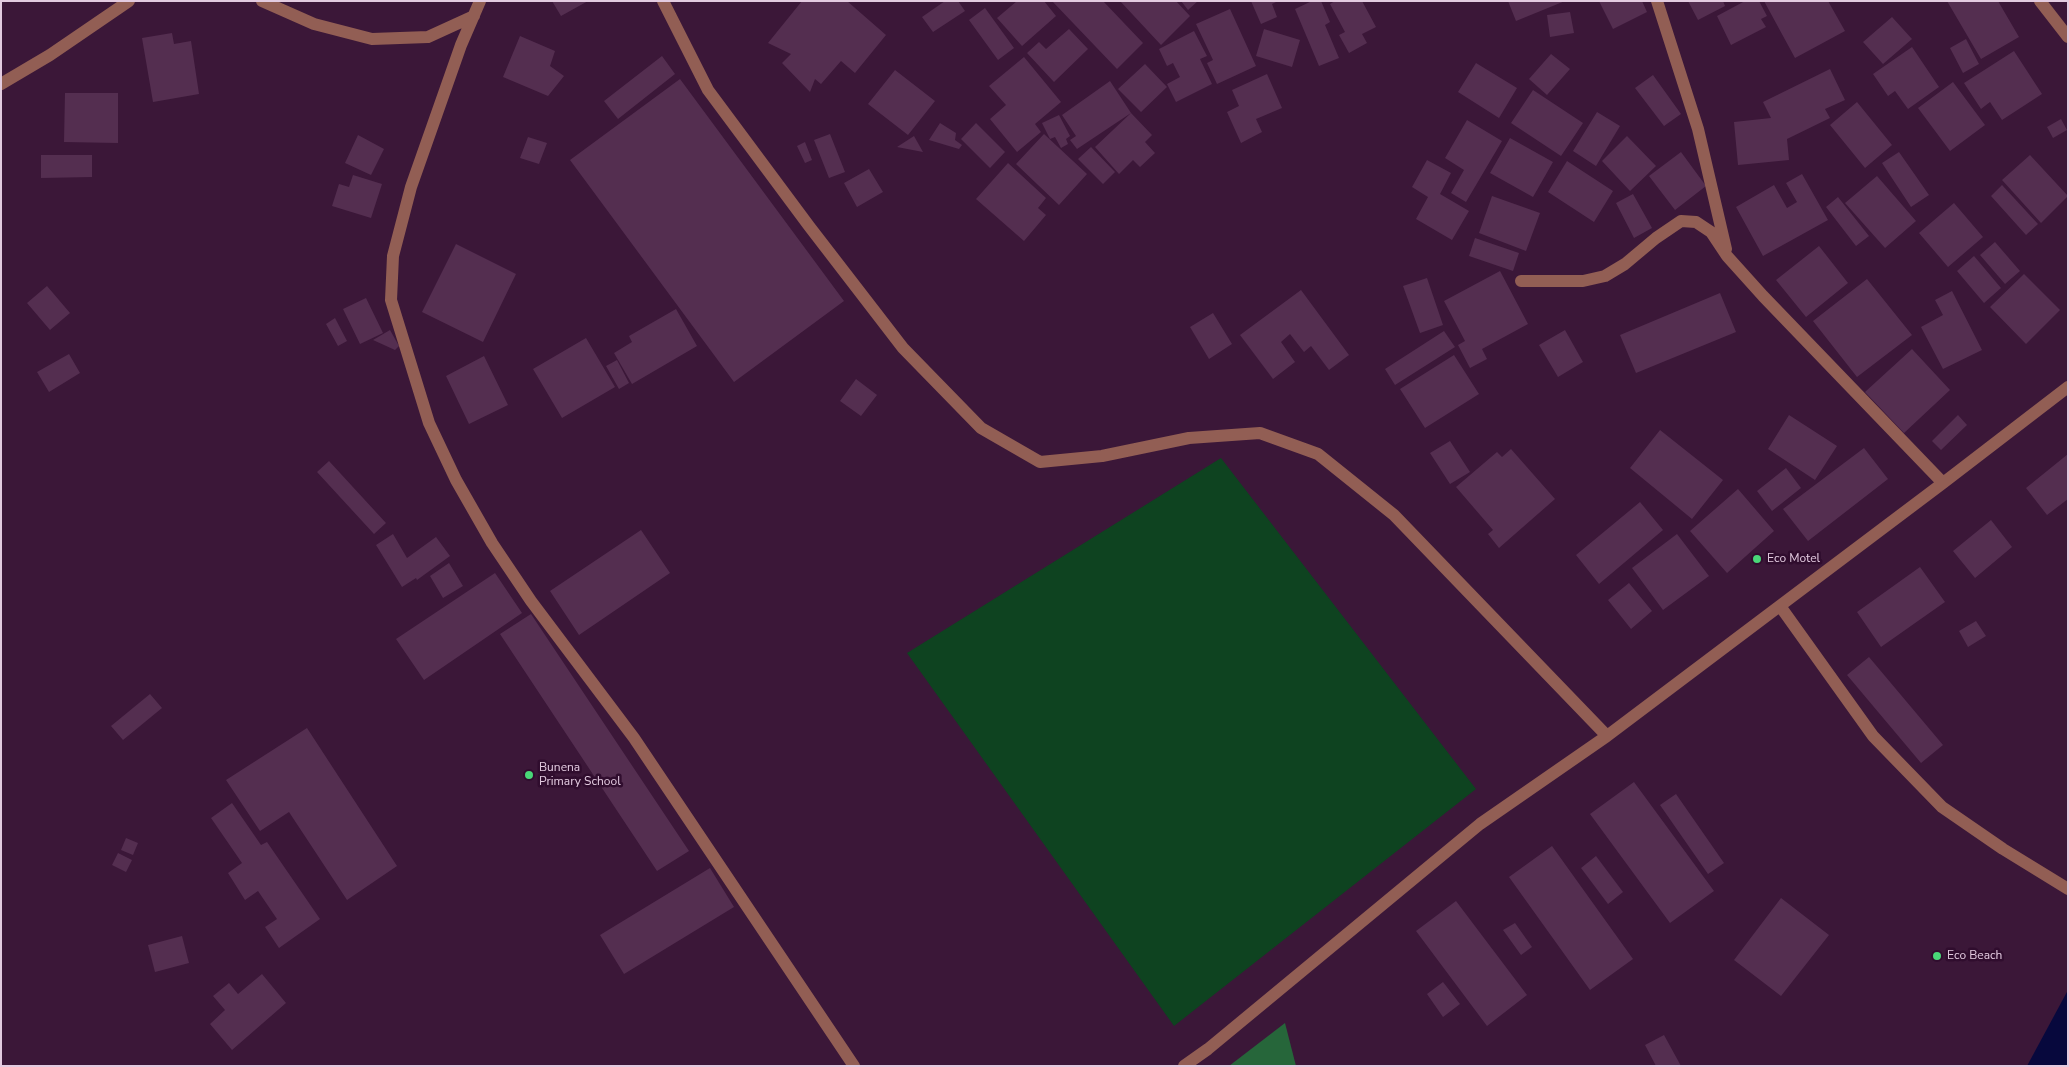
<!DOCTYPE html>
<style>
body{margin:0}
#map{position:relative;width:2069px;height:1067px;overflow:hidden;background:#3b1738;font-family:"Nunito Sans",sans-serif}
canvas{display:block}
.frame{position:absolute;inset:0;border:2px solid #e3cbe0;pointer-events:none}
</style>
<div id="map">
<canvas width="2069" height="1067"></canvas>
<div class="frame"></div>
</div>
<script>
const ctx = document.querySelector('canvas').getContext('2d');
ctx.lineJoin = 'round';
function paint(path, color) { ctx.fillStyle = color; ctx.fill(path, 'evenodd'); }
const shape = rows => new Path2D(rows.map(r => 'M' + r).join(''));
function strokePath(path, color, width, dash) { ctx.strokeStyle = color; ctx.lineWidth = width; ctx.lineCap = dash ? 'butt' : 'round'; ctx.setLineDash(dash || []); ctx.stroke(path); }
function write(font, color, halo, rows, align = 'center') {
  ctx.font = font + ' "Nunito Sans",sans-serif'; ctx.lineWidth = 5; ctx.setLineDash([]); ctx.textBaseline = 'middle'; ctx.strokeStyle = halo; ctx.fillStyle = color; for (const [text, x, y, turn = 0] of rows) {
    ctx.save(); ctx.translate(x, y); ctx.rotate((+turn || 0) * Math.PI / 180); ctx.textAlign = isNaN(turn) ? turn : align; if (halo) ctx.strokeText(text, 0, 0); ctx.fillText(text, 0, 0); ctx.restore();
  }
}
const green = shape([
 [1221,458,1476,789,1174,1026,907,653]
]);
const forest = shape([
 [1285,1023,1296,1066,1229,1066]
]);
const water = shape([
 [2068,990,2068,1066,2027,1066]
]);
const building = shape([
 [552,1,588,1,561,16],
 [802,1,847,1,886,35,855,73,841,61,821,84,815,79,810,92,782,63,791,54,768,43],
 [945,1,958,1,965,11,933,32,922,17],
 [1017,1,1044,1,1056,16,1022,46,997,18],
 [1052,1,1103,1,1143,43,1117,69],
 [1120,1,1176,1,1190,16,1161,45],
 [1181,1,1198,1,1188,10],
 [1251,1,1278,1,1272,4,1277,17,1261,24],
 [1312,1,1321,1,1330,22,1325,25,1339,58,1319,66,1295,9],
 [1335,1,1362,1,1376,27,1362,34,1367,43,1349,53,1339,35,1345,32,1330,4],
 [1508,1,1565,1,1516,21],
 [1599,1,1642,1,1647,12,1613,29],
 [1688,1,1723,1,1725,6,1698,20],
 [1745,1,1759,1,1767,16,1761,19,1766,27,1731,45,1717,16],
 [1764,1,1828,1,1845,31,1795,58],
 [1947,1,1998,1,2019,37,1981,59],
 [985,8,1014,48,998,60,969,20],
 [1230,9,1256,66,1217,84,1207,63,1213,60,1196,24],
 [1570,12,1574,33,1550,37,1547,15],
 [1892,17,1912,39,1883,64,1863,42],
 [1069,29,1088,49,1054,82,1027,53,1039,42,1046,49],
 [1264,29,1300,40,1292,67,1256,56],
 [1194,31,1207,56,1200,59,1212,84,1176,102,1167,84,1180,77,1173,63,1167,66,1159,49],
 [172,33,174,44,191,41,199,94,153,102,142,38],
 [520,36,555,51,550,66,564,76,548,96,503,77],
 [1966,39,1979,64,1963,73,1950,48],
 [1912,47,1939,87,1908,109,1895,91,1888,96,1873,74],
 [2014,51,2042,94,2002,120,1990,102,1981,109,1964,83],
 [1551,54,1570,69,1547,95,1529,79],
 [662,56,675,74,618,119,604,101],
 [1024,57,1061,102,1035,124,1041,132,1017,152,990,119,1006,105,989,86],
 [1476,63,1517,88,1499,118,1458,92],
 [1145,64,1167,87,1141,112,1118,89],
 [1830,69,1845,100,1825,109,1830,118,1787,139,1789,160,1738,165,1734,122,1771,118,1763,102],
 [895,70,935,101,908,135,868,104],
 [1267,74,1282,108,1256,119,1262,132,1241,143,1227,112,1239,106,1232,90],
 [1653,75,1681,114,1664,126,1635,88],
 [680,79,844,301,734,382,570,160],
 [1110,81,1131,113,1152,135,1145,142,1155,153,1140,167,1133,160,1119,174,1095,147,1131,113,1077,149,1070,140,1076,136,1062,115],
 [1953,82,1985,125,1950,151,1918,108],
 [1533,90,1583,123,1561,156,1511,123],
 [65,93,118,93,118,143,64,142],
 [1857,102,1892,145,1865,168,1830,125],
 [1597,112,1620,126,1596,166,1573,151],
 [1059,115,1070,136,1066,139,1068,144,1061,148,1055,137,1050,139,1042,123],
 [2061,119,2067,130,2053,138,2047,127],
 [1467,120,1502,141,1466,202,1451,193,1464,170,1445,158],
 [940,123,956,133,955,140,962,145,959,149,929,140],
 [976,123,1005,152,990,168,961,139],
 [830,134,845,172,829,178,814,140],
 [1044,134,1087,174,1059,205,1016,164],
 [358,135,384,149,371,175,345,163],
 [914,136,923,152,897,147],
 [1627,136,1656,166,1630,191,1602,161],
 [528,137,547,143,539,164,520,158],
 [1510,138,1553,162,1533,197,1490,173],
 [805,142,812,160,805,163,797,146],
 [1091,147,1115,172,1103,184,1078,159],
 [1681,152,1706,186,1675,210,1649,176],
 [1899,152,1929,195,1911,207,1882,163],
 [41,155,92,155,92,177,41,178],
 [2030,155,2068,196,2041,223,2002,180],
 [1427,160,1451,173,1440,194,1469,211,1452,240,1416,219,1428,197,1412,187],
 [1567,161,1613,191,1594,222,1548,192],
 [1008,163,1046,198,1038,208,1046,215,1024,241,976,199],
 [869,169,883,192,857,207,844,183],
 [1802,174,1828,220,1763,256,1736,207,1774,185,1787,208,1797,202,1786,183],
 [353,175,382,184,371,218,332,206,339,184,349,187],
 [1877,176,1916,221,1885,248,1845,203],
 [2002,185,2038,224,2026,235,1991,196],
 [1633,194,1652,228,1634,238,1616,203],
 [1492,196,1540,213,1526,251,1479,233],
 [1838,197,1869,236,1856,246,1826,207],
 [1954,203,1983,237,1948,267,1919,233],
 [1475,238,1519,253,1513,271,1469,256],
 [1995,242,2020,271,2005,284,1980,255],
 [456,244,516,274,483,342,422,312],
 [1819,246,1848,283,1806,317,1776,280],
 [1974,256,2001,288,1984,303,1957,271],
 [1500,271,1528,324,1482,349,1487,359,1470,368,1458,345,1465,341,1444,301],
 [2024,274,2060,310,2026,344,1990,307],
 [1427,278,1443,325,1420,333,1403,286],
 [1867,279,1912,335,1857,377,1813,321],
 [47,286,70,313,50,330,27,303],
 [1301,290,1349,355,1329,370,1311,346,1304,352,1290,334,1281,342,1295,362,1273,379,1240,335],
 [1952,291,1982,350,1943,369,1921,327,1943,315,1935,300],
 [1720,293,1736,332,1636,373,1620,335],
 [366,298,383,333,360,344,343,309],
 [676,309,697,346,632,384,614,353,632,342,629,336],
 [1213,313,1232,344,1209,359,1190,327],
 [335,318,347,341,338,346,326,324],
 [390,330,399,346,395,350,373,340],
 [1565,330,1583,362,1558,377,1539,345],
 [1444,331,1455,347,1395,385,1385,369],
 [586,338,615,387,562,418,533,369],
 [1912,349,1950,390,1904,433,1865,392],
 [69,354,80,373,49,392,37,372],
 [1454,355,1479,394,1425,428,1400,389],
 [484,356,508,405,469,424,446,376],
 [617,360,629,383,619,389,606,366],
 [856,379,877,395,861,416,840,401],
 [1789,415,1837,446,1815,480,1768,449],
 [1958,415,1967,425,1941,450,1932,441],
 [1660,430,1723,480,1692,519,1630,468],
 [1450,441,1470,472,1450,484,1430,453],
 [1864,448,1888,479,1808,541,1783,509],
 [1511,449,1555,499,1499,548,1488,534,1493,530,1456,487,1497,452,1502,457],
 [2068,454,2068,499,2047,515,2026,488],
 [329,461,386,523,374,534,317,472],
 [1786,468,1801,488,1772,511,1757,491],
 [1738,489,1774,531,1727,573,1690,531],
 [1640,502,1663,530,1599,584,1576,555],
 [1991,520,2012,547,1975,578,1953,551],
 [641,530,670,573,579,635,550,591],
 [393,534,407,558,436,537,450,556,417,580,416,578,402,587,376,545],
 [1677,534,1709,576,1663,610,1632,568],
 [449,563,463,586,443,598,430,576],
 [1920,567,1945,602,1881,647,1857,612],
 [495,573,522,613,424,680,396,639],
 [1629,583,1652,611,1631,629,1608,600],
 [531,614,689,851,657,871,500,634],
 [1976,621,1986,636,1968,647,1959,631],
 [1869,657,1943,745,1921,763,1847,675],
 [150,694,162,708,123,740,111,726],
 [307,728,397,866,347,900,289,812,260,831,226,780],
 [1634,782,1714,891,1670,923,1590,814],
 [1676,794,1724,863,1708,874,1660,805],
 [232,803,261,845,267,842,320,919,279,948,265,927,277,919,258,891,245,900,228,873,242,863,211,818],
 [126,838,138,843,133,855,121,850],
 [1552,846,1633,959,1590,990,1509,877],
 [118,853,132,860,126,872,112,865],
 [1596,856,1623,892,1608,904,1581,868],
 [710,868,734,907,624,974,600,935],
 [1781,898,1829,935,1781,996,1734,960],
 [1456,901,1527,995,1487,1026,1416,931],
 [1515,923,1532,947,1521,955,1503,930],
 [182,936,189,963,155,972,148,945],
 [262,974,286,1003,232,1050,210,1024,225,1010,213,996,229,983,238,994],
 [1443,982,1460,1004,1443,1017,1427,994],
 [1664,1035,1681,1066,1656,1066,1645,1045]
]);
const minor = shape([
 [262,1,314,24,372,39,428,37,474,16],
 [480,1,461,45,411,187,393,256,391,300,429,423,456,480,492,543,531,601,634,738,854,1066],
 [663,1,708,90,809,226,903,348,981,428,1040,462,1102,456,1189,438,1260,433,1318,454,1394,515,1607,736],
 [1657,1,1698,129,1726,249],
 [2040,1,2068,37],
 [1,84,50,55,129,1],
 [1521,281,1583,281,1605,276,1625,264,1656,238,1681,221,1696,222,1711,232,1727,256,1763,296,1943,483],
 [1780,606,1873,736,1942,807,2003,849,2068,889],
 [1184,1066,1208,1049,1480,824,1607,736,1943,483,2068,387]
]);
const markers = [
 [1757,559,5,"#49d778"],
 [529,775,5,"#49d778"],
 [1937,956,5,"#49d778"]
];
const poiNames = [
 ["Eco Motel",1767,559],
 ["Bunena",539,768],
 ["Primary School",539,782],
 ["Eco Beach",1947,956]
];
paint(green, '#0e4320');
paint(forest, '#26663a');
paint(water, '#07083d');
paint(building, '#542e50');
strokePath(minor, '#925e54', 12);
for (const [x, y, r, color] of markers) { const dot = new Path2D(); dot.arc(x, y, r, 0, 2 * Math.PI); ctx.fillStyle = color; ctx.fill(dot); strokePath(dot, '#300d2e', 2); }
write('12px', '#e3cbe0', '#300d2e', poiNames, 'left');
</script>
